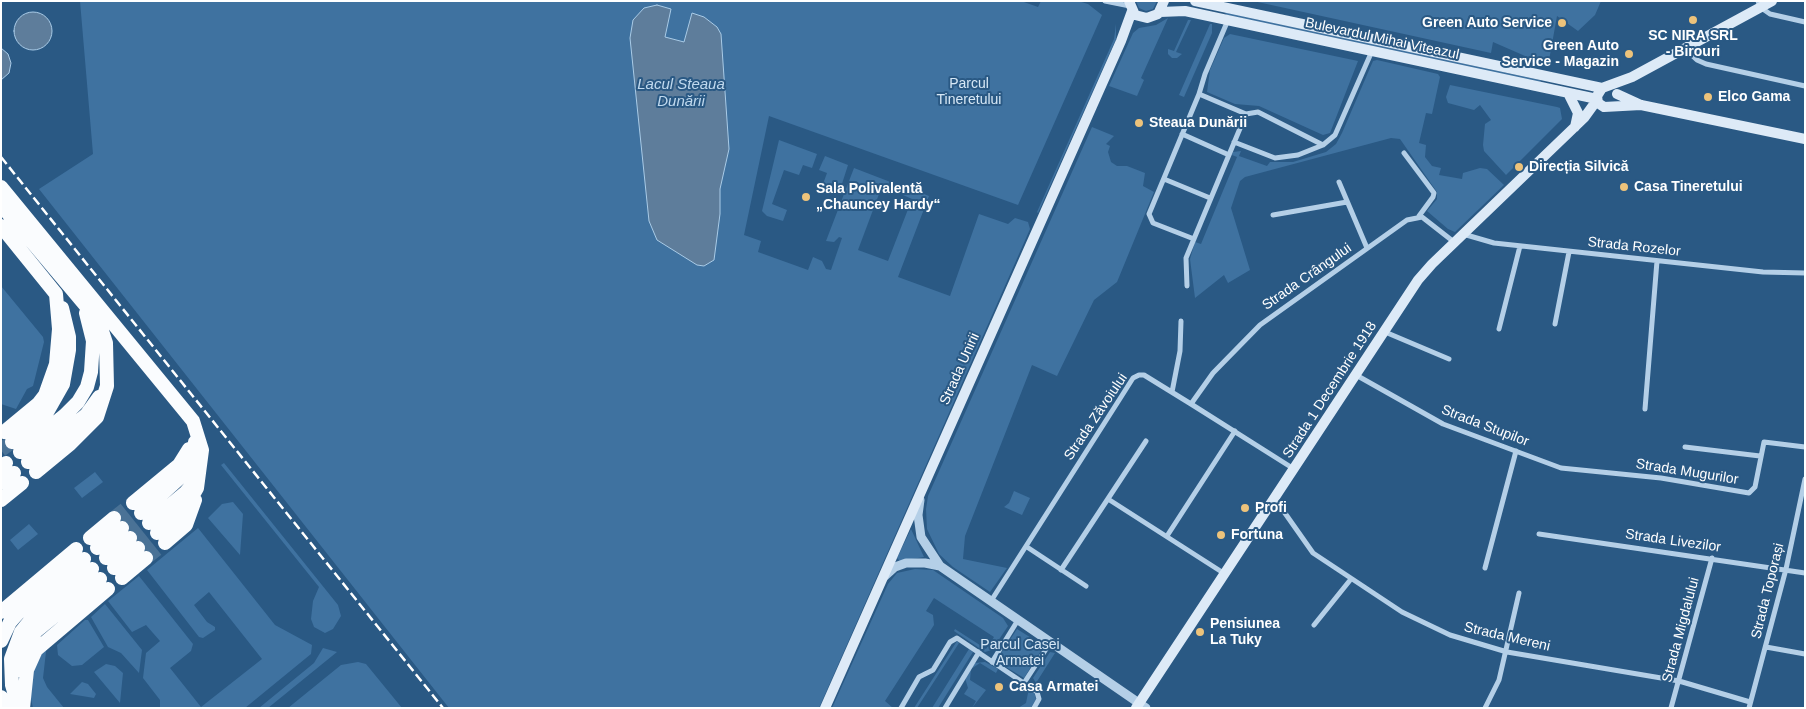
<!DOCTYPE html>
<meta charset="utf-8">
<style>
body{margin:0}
#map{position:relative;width:1806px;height:709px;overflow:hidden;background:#2a5984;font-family:Arial,sans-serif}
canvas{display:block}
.frame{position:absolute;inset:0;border:2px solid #fff;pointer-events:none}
</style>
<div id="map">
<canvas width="1806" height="709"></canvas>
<div class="frame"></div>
</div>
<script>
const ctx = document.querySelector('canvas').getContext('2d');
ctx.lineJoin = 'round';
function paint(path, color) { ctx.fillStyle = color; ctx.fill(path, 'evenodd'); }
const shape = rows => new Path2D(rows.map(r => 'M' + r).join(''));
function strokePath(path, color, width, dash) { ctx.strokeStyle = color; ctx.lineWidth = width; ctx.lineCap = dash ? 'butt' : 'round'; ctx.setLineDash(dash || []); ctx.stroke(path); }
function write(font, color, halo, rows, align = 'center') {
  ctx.font = font + ' Arial,sans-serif'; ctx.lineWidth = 4; ctx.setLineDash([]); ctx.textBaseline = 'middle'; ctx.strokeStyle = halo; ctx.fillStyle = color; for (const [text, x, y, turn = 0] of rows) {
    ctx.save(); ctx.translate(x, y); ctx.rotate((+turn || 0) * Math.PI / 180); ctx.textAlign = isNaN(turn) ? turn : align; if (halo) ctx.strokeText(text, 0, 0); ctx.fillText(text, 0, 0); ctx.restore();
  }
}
const green = shape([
 [80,1,1021,1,1038,7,1041,1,1078,1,1088,4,1102,15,1018,205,769,116,744,235,761,241,758,252,808,270,813,257,822,261,826,269,831,270,842,238,839,237,834,242,826,241,854,168,893,183,891,189,882,186,858,250,888,261,912,199,903,195,906,187,929,196,898,277,950,296,979,214,1008,224,1015,218,1028,222,1030,229,819,708,449,708,39,189,93,154],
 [1136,1,1157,1,1153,9,1146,11,1139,8],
 [1253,1,1601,1,1595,15,1578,31,1557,16,1548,66,1493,42,1491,53],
 [1225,12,1540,80,1541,81,1540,83,1226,15],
 [1168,18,1141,78,1144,80,1137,96,1109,86,1133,33,1139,28,1156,25],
 [1188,20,1191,20,1176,52,1182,54,1177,58,1172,58,1168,54,1168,49,1174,51],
 [1116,24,1116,39,1038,213,1037,212,1114,39],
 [1210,24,1212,24,1212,33,1184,97,1179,95],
 [1230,34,1358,61,1330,133,1323,135,1259,106,1235,104,1207,92,1210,70,1224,38],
 [1377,60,1438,74,1440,77,1432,114,1426,113,1419,143,1426,145,1425,157,1432,166,1441,168,1439,175,1462,179,1463,173,1480,168,1487,169,1504,185,1455,232,1448,229,1427,211,1437,199,1437,192,1400,139,1391,138,1245,177,1240,181,1231,208,1250,270,1228,283,1224,275,1195,298,1190,259,1195,242,1201,244,1237,157,1232,155,1233,152,1241,151,1239,156,1267,166,1270,162,1293,162,1326,152,1336,144,1342,133,1373,61],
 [1450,85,1557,107,1560,108,1562,119,1506,175,1484,151,1483,145,1485,124,1491,120,1480,105,1474,110,1448,103,1446,97],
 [1092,127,1114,136,1106,144,1110,146,1108,152,1111,162,1117,166,1127,166,1145,173,1143,186,1154,192,1117,282,1094,300,1057,376,1032,365,965,536,963,559,1007,568,990,592,953,567,939,554,927,529,926,509,928,496],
 [779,140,817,154,812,168,803,165,799,175,784,170,772,204,787,210,783,221,767,216,762,211],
 [825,156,848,165,840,190,823,184,827,173,819,170],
 [1,286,43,337,44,342,33,386,27,389,16,409,1,404],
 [224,463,338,605,341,616,333,629,325,633,314,627,311,619,313,601,319,587,221,465],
 [95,472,103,482,82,498,74,488],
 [1014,491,1030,498,1022,515,1004,507,1009,503],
 [233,502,243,514,240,555,208,518,222,504],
 [29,524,38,534,18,550,10,540],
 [198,528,275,625,312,645,311,654,245,708,160,708,160,700,143,678,146,653,160,641,146,625,132,632,108,601,139,576,193,644,191,651,170,668,201,707,262,659,209,592,194,605,207,622,215,627,215,630,203,638,199,637,147,570],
 [911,529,924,557,900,561,897,558],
 [915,569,933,570,1003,618,1008,626,992,650,985,652,954,631,955,629,986,649,994,637,934,598,926,611,933,615,934,625,885,701,893,708,832,708,888,584,897,573],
 [105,604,142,650,139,673,121,653,108,647,91,617],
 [85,620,88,620,104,647,82,665,72,666,58,655,57,645],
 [1017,629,1044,646,1024,678,996,661],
 [957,641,959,643,917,708,914,708],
 [47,643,43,678,47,687,64,708,33,708,31,699,31,676],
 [323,648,337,652,268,708,259,708,314,663],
 [969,649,973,652,938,708,932,708],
 [1050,652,1055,653,1036,683,1033,678],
 [358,662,366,664,402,708,288,708,341,665],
 [985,662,998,669,996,673,980,663,971,669,970,680,986,690,972,708,976,701,964,694,968,688,965,678,975,663],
 [106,664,115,666,123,673,120,703,94,672],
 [1015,680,1034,692,1036,699,1031,708,1018,708,1026,703,1028,693,1012,683],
 [82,682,88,684,96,694,94,698,70,694]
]);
const water = shape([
 [657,5,671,9,665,37,684,42,692,13,704,17,717,27,721,34,729,149,720,189,720,214,714,260,704,266,697,265,657,240,649,221,630,38,633,20,644,8,657,5],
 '14 31a19 19 0 1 1 38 0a19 19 0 1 1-38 0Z',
 [1,48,8,54,11,63,9,73,1,80,1,48]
]);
const trunkTunnel = shape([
 [1,450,12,442],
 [114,518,133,503],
 [122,528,141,513],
 [130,538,149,523],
 [138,548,157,533],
 [146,558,165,543]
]);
const minor = shape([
 [1105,1,1130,6],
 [1758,1,1760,7,1770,14,1805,22],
 [1228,20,1205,74,1199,94,1246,114],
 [1684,48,1697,60,1706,64,1805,86],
 [1182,134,1229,155],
 [1234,142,1275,158,1298,155,1323,145,1335,135,1372,51],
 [1404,153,1434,193,1433,197,1419,216],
 [1164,179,1210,198],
 [1339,182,1367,248],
 [1273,215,1347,202],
 [1463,234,1494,243,1763,272,1805,273],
 [1194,239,1153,223,1149,214,1199,94],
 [1187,286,1186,258,1246,114,1258,112,1323,145],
 [1555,324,1569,252],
 [1499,329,1520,246],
 [1385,332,1449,359],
 [1356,375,1443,424,1561,468,1661,478,1749,493,1755,487,1764,442,1805,447],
 [1172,392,1180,351,1181,321],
 [1191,404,1213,373,1260,325,1407,220,1422,217,1454,242],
 [1645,409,1657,261],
 [1685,447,1760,456],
 [1108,499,1225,574],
 [1275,499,1313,553,1402,612,1450,635,1507,652,1679,681,1750,702],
 [1539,534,1805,573],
 [1167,536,1235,431],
 [1027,547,1086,586],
 [1485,568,1516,451],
 [1061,570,1146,441],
 [991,601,1121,397,1133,378,1139,375,1144,375,1191,404,1294,469],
 [1314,625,1351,579],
 [1766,647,1805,654],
 [992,662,1018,620],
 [1024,683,1050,643],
 [901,708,919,677,933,670,950,642,957,638,1037,692,1039,699,1034,708],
 [945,708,979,652],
 [1485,708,1499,680,1519,593],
 [1671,708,1712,558],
 [1749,708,1786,569,1805,479]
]);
const tertiary = shape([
 [920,500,918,515,921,537,940,566,1146,708],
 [885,576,895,567,906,563,925,563,940,566]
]);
const secondary = shape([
 [1129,1,1135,15,1147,18,1158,14,1164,1],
 [1195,1,1602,88],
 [1160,12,1185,11,1597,99],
 [1568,93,1578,113,1575,127],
 [1617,94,1641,105,1805,139],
 [1641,105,1604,107,1598,103,1597,96,1602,88,1632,77,1772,1],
 [825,708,1121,41,1132,11],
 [1136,708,1418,280,1432,264,1584,118,1597,100]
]);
const trunk = shape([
 [1,187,193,421,202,450,197,488,185,509,157,533],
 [1,205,91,312,101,328,106,343,107,386,97,417,70,444,36,472],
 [1,226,56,294,59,329,56,364,45,395,38,404,4,432],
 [12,442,46,414,63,384,69,350,69,337,62,308],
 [20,452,65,415,78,402,87,387,91,372,93,341,86,313],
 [28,462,86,415,99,397],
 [1,467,6,463],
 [1,483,14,473],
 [1,500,22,483],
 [133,503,179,465,189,449],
 [141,513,185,473,194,454,195,442],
 [149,523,186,492,196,480],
 [90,538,114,518],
 [165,543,186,525,195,500],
 [97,548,122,528],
 [106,558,130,538],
 [114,568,138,548],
 [122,578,146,558],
 [1,612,76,549],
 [1,641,10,622,18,613,84,559],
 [19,670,22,653,36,631,100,579],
 [1,697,11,708],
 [19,708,12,685,11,659,21,632,34,616,92,569],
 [23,708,27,670,36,650,108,589]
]);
const rail = shape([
 [1,157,443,708]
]);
const markers = [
 [1693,20,5,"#edc37b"],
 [1562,23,5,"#edc37b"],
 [1629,54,5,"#edc37b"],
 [1708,97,5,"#edc37b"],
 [1139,123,5,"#edc37b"],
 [1519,167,5,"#edc37b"],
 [1624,187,5,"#edc37b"],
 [806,197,5,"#edc37b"],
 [1245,508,5,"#edc37b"],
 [1221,535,5,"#edc37b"],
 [1200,632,5,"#edc37b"],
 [999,687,5,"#edc37b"]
];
const poiNames = [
 ["Green Auto Service",1552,23,"right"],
 ["SC NIRA SRL",1693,36,"center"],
 ["- Birouri",1693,52,"center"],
 ["Green Auto",1619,46,"right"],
 ["Service - Magazin",1619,62,"right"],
 ["Elco Gama",1718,97],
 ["Steaua Dunării",1149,123],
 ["Direcția Silvică",1529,167],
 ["Casa Tineretului",1634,187],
 ["Sala Polivalentă",816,189],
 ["„Chauncey Hardy“",816,205],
 ["Profi",1255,508],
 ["Fortuna",1231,535],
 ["Pensiunea",1210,624],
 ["La Tuky",1210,640],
 ["Casa Armatei",1009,687]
];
const streetNames = [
 ["Bulevardul Mihai Viteazul",1382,39,12],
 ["Strada Rozelor",1634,247,6],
 ["Strada Crângului",1307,277,-35],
 ["Strada Unirii",960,369,-66],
 ["Strada 1 Decembrie 1918",1330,390,-57],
 ["Strada Zăvoiului",1096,417,-56],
 ["Strada Stupilor",1485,426,21],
 ["Strada Mugurilor",1687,472,9],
 ["Strada Livezilor",1673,541,8],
 ["Strada Toporași",1768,591,-76],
 ["Strada Migdalului",1681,630,-75],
 ["Strada Mereni",1507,637,13]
];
const parkNames = [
 ["Parcul",969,84],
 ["Tineretului",969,100],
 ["Parcul Casei",1020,645],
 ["Armatei",1020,661]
];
const waterNames = [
 ["Lacul Steaua",681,85],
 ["Dunării",681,102]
];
paint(green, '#3f72a0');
paint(water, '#5e7d9b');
strokePath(water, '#a9cbe7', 1);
strokePath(trunkTunnel, '#4a7296', 14, [14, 7]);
strokePath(minor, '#b4cfe7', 5);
strokePath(tertiary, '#b4cfe7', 9);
strokePath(secondary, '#ddeaf7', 10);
strokePath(trunk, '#fafcfe', 14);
strokePath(rail, '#fff', 2.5, [9, 4]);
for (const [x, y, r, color] of markers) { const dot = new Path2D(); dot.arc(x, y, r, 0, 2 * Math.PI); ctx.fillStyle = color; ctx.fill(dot); strokePath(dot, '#2a5984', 2); }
write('bold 14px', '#fff', '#2a5984', poiNames, 'left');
write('14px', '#fff', '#2a5984', streetNames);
write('14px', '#d7e8f6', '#2a5984', parkNames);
write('italic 15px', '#c0d9ee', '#2a5984', waterNames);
</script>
